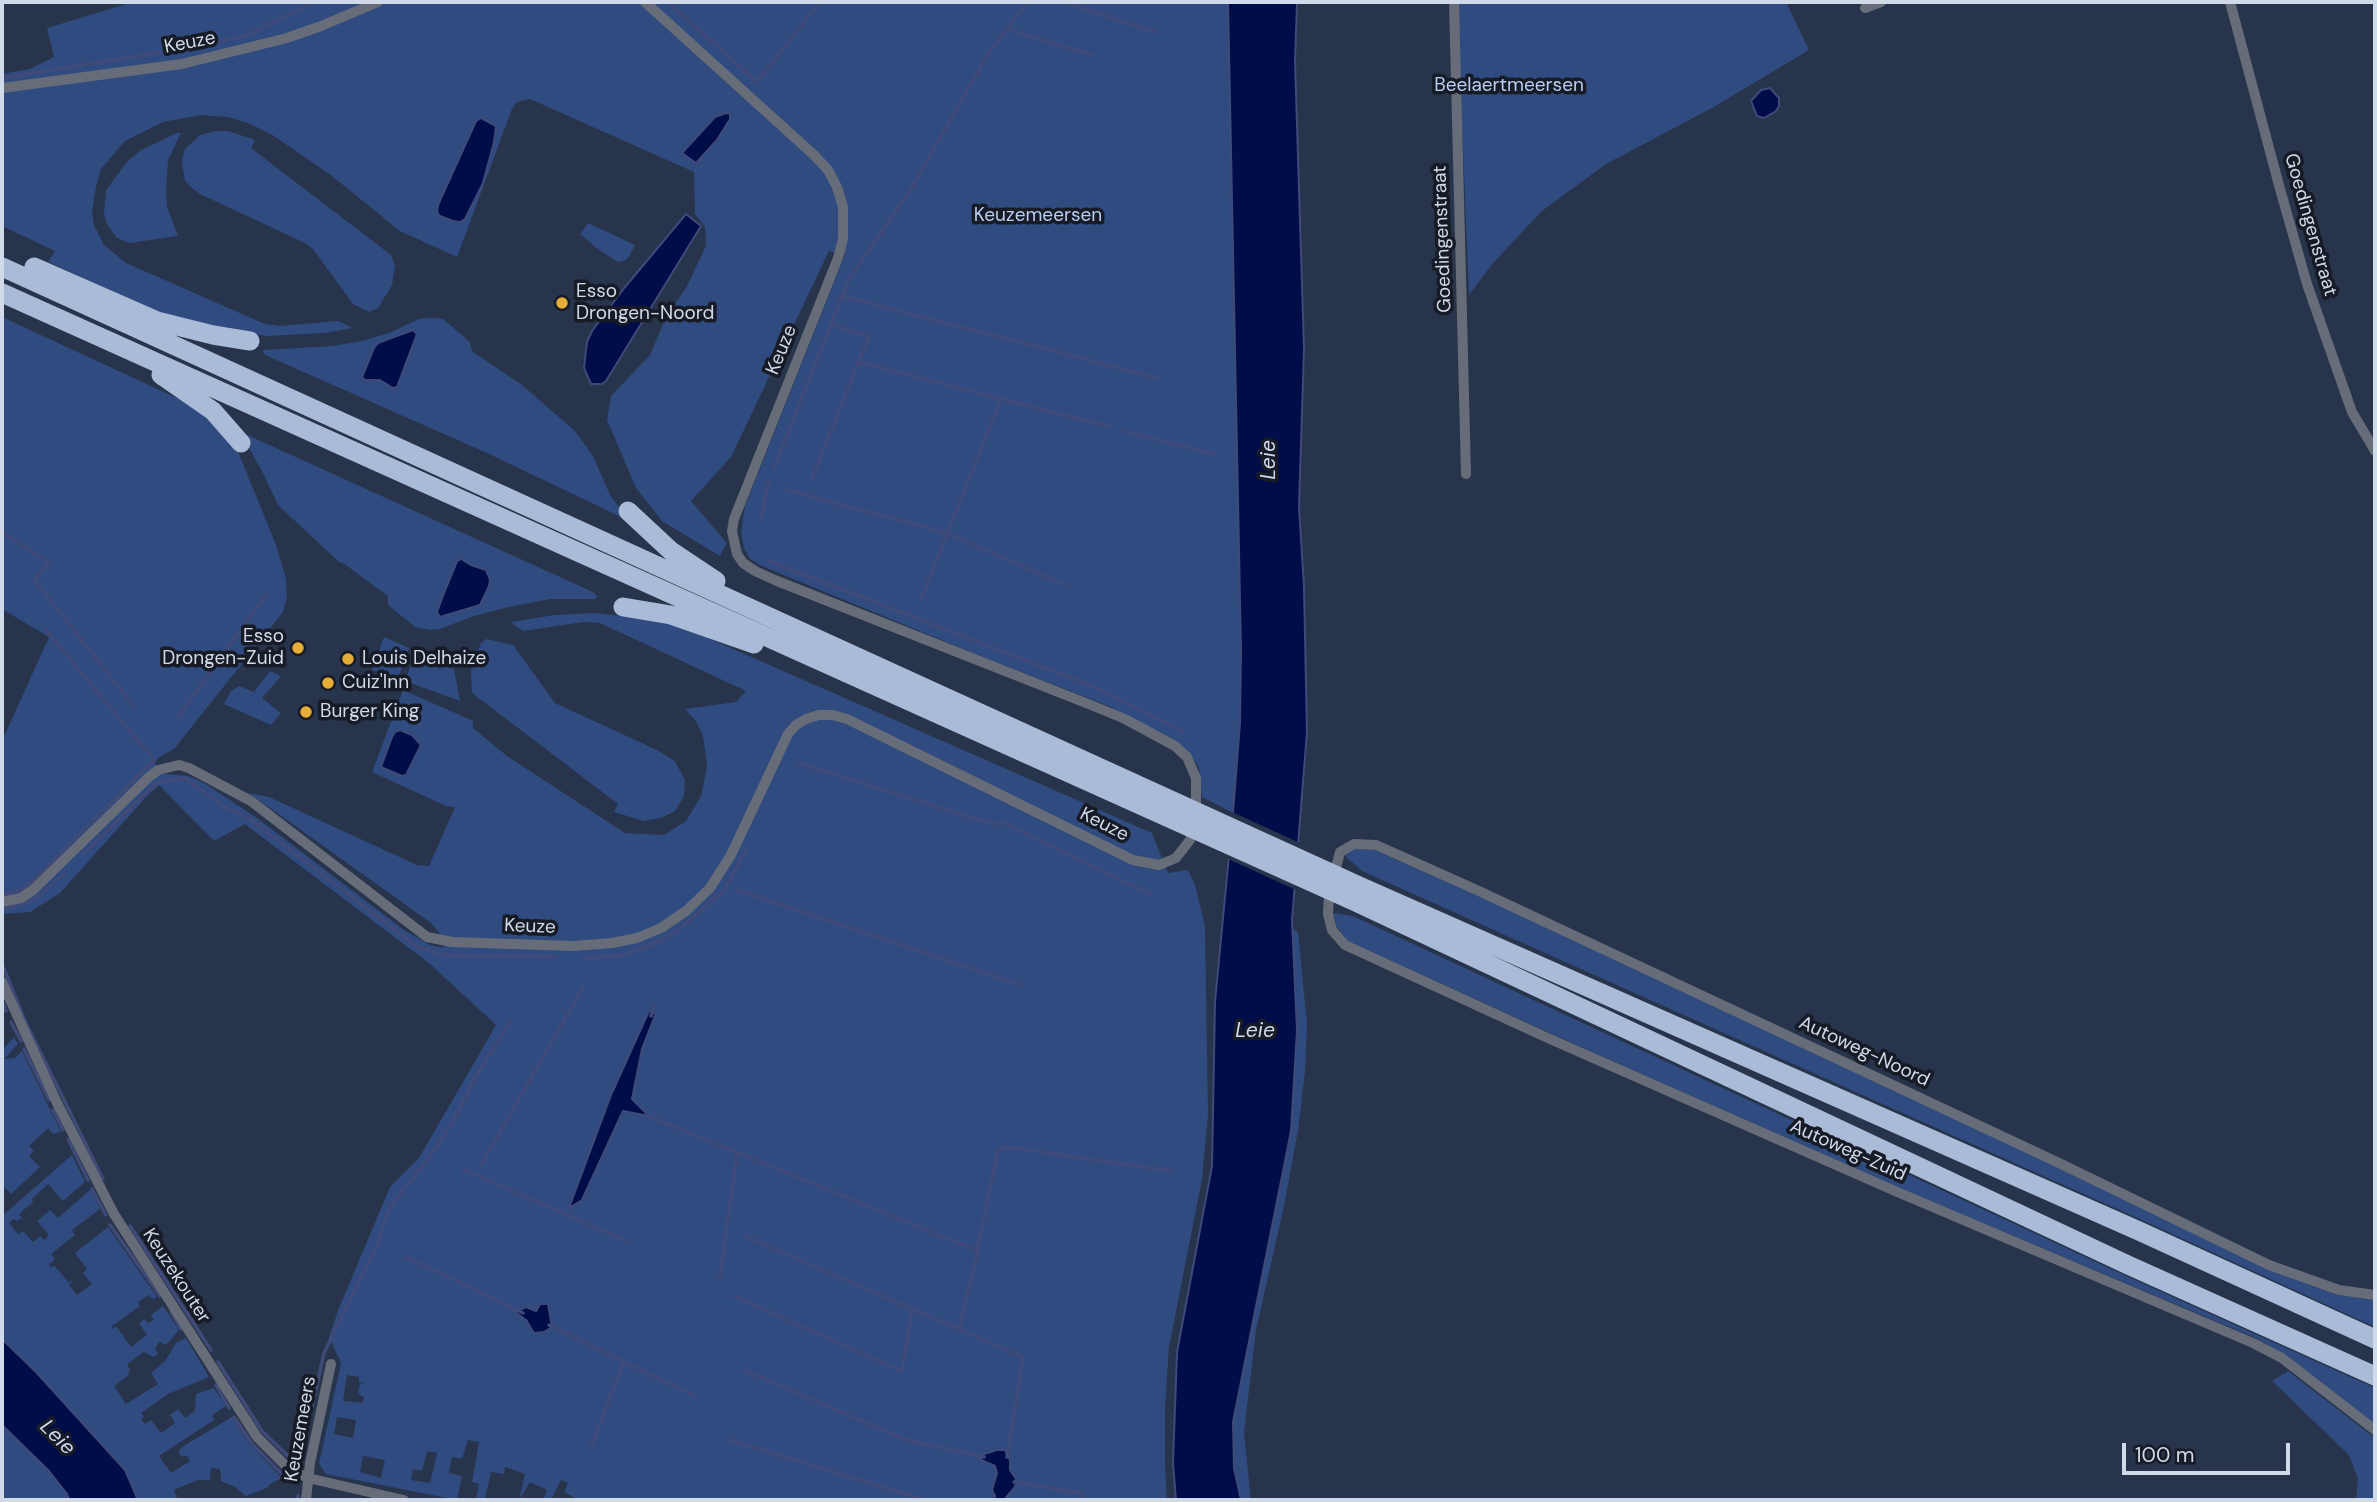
<!DOCTYPE html>
<style>
body{margin:0}
#map{position:relative;width:2377px;height:1502px;overflow:hidden;background:#27344b;font-family:"DM Sans",sans-serif}
canvas{display:block}
.frame{position:absolute;inset:0;border:4px solid #d1dae9;pointer-events:none}
.scale{position:absolute;left:2122px;top:1443px;width:168px;height:32px;box-sizing:border-box;border:4px solid #d1dae9;border-top:0;padding-left:9px;font-size:21px;line-height:24px;white-space:nowrap;color:#d1dae9;-webkit-text-stroke:5px #161b26;paint-order:stroke}
</style>
<div id="map">
<canvas width="2377" height="1502"></canvas>
<div class="frame"></div>
<div class="scale">100 m</div>
</div>
<script>
const ctx = document.querySelector('canvas').getContext('2d');
ctx.lineJoin = 'round';
function paint(path, color) { ctx.fillStyle = color; ctx.fill(path, 'evenodd'); }
const shape = rows => new Path2D(rows.map(r => 'M' + r).join(''));
function strokePath(path, color, width, dash) { ctx.strokeStyle = color; ctx.lineWidth = width; ctx.lineCap = dash ? 'butt' : 'round'; ctx.setLineDash(dash || []); ctx.stroke(path); }
function write(font, color, halo, rows, align = 'center') {
  ctx.font = font + ' "DM Sans",sans-serif'; ctx.lineWidth = 7; ctx.setLineDash([]); ctx.textBaseline = 'middle'; ctx.strokeStyle = halo; ctx.fillStyle = color; for (const [text, x, y, turn = 0] of rows) {
    ctx.save(); ctx.translate(x, y); ctx.rotate((+turn || 0) * Math.PI / 180); ctx.textAlign = isNaN(turn) ? turn : align; if (halo) ctx.strokeText(text, 0, 0); ctx.fillText(text, 0, 0); ctx.restore();
  }
}
const green = shape([
 [133,2,1228,2,1241,651,1240,723,1233,813,1202,797,1199,767,1192,757,1173,739,1109,706,985,658,762,566,750,559,744,548,741,532,745,506,845,255,829,251,731,457,691,501,727,543,720,556,662,521,636,488,607,420,611,396,650,355,666,317,686,288,706,246,705,227,695,214,694,172,530,99,521,101,516,103,512,109,457,257,400,231,332,176,271,134,248,123,228,117,201,115,163,122,125,141,101,169,96,187,92,212,94,225,104,245,126,263,265,324,280,326,338,321,353,328,324,333,268,336,236,332,164,315,48,262,55,251,2,226,2,74,30,69,54,57,47,28],
 [1457,2,1786,2,1809,50,1712,108,1606,164,1542,211,1493,263,1469,295],
 [216,131,228,131,255,140,251,148,391,255,395,265,392,285,378,308,369,312,353,304,313,249,305,243,200,194,192,188,185,181,183,170,182,160,185,149,200,135],
 [177,133,181,133,168,160,166,192,167,207,178,236,129,243,117,238,107,224,104,214,106,190,126,163,141,150],
 [588,223,635,245,630,255,626,260,618,262,599,250,580,234],
 [2,317,179,399,216,419,235,444,276,545,286,579,287,597,283,612,174,749,158,758,155,764,166,774,188,776,204,783,257,818,404,930,430,945,444,948,440,934,431,923,249,793,269,797,417,865,429,866,455,807,446,806,372,772,403,690,473,721,473,728,507,756,625,833,664,835,686,821,701,796,707,767,703,736,696,721,685,709,736,702,746,691,600,623,584,622,523,631,510,622,555,615,597,613,674,623,1152,833,1168,873,1188,870,1195,885,1205,926,1208,1115,1202,1179,1169,1347,1165,1407,1165,1466,1167,1500,1004,1500,1015,1487,1010,1470,1010,1460,1005,1450,997,1450,982,1455,981,1460,995,1466,997,1473,993,1482,994,1500,579,1500,564,1492,568,1483,561,1480,551,1500,543,1500,547,1490,530,1482,519,1500,525,1474,505,1467,504,1474,491,1472,485,1499,490,1500,476,1500,479,1484,472,1482,479,1442,468,1440,462,1459,452,1457,449,1473,462,1476,457,1500,326,1474,319,1464,341,1363,329,1337,339,1308,390,1187,419,1158,496,1025,430,964,245,824,214,841,159,785,146,797,60,893,30,912,3,914,2,741,49,637,2,609],
 [649,1011,656,1013,642,1049,632,1099,648,1116,623,1111,570,1207,611,1095],
 [347,1375,359,1377,359,1382,364,1383,360,1384,358,1394,364,1397,363,1403,343,1401],
 [337,1417,356,1420,353,1438,334,1434],
 [427,1451,437,1453,430,1483,411,1480,413,1469,422,1471],
 [363,1456,385,1460,381,1478,360,1472],
 [432,318,443,319,469,341,473,352,522,385,575,431,593,456,610,495,624,514,621,517,487,453,265,355,263,352,263,350,332,346,362,341,389,333,419,319],
 [243,433,593,592,597,596,595,599,550,599,509,607,474,616,440,629,430,630,415,627,388,605,388,596,343,563,339,562,278,505,262,471,242,436],
 [384,637,409,648,398,679,372,670],
 [486,639,513,645,555,703,657,750,675,761,685,780,684,796,675,811,661,818,644,821,614,812,618,804,472,693,471,669,481,643],
 [415,654,454,669,460,701,405,681],
 [270,671,281,676,262,698,281,713,271,725,224,704,231,691,239,686,254,692],
 [1355,849,1374,850,1477,895,2055,1166,2267,1269,2337,1295,2375,1300,2375,1327,2144,1221,1362,871,1344,855],
 [1333,913,1353,916,2124,1275,2375,1388,2375,1424,2285,1354,2256,1338,1897,1187,1552,1034,1348,941,1337,927],
 [1293,929,1298,932,1307,1024,1305,1072,1298,1130,1284,1206,1256,1330,1244,1433,1251,1500,1241,1500,1234,1468,1233,1422,1291,1131,1297,1030],
 [14,1037,18,1044,4,1059,15,1058,22,1051,61,1132,53,1134,48,1128,29,1146,34,1151,29,1156,40,1167,11,1194,2,1185,2,1051],
 [72,1155,85,1182,63,1201,48,1184,32,1199,33,1202,19,1214,22,1218,17,1221,14,1219,9,1223,18,1234,23,1231,33,1242,40,1236,44,1240,49,1235,37,1221,50,1210,58,1218,91,1189,100,1209,72,1230,75,1235,51,1254,55,1259,49,1265,51,1267,55,1266,68,1282,73,1280,69,1285,77,1295,92,1284,83,1273,87,1269,75,1253,108,1227,157,1297,153,1299,149,1295,138,1302,140,1306,112,1326,112,1329,116,1326,131,1347,147,1335,139,1323,145,1319,148,1323,154,1320,151,1315,163,1306,179,1330,166,1345,159,1342,155,1349,158,1353,154,1357,144,1352,127,1364,130,1370,128,1376,114,1386,126,1404,158,1384,151,1373,165,1361,176,1343,186,1338,209,1377,168,1394,141,1413,144,1417,141,1419,145,1424,151,1420,161,1433,175,1423,170,1415,178,1409,185,1418,195,1411,196,1394,214,1388,226,1406,212,1415,214,1420,159,1456,171,1473,190,1461,187,1455,182,1457,178,1452,182,1447,232,1417,252,1447,282,1478,268,1485,269,1487,246,1496,235,1487,221,1481,220,1469,211,1468,210,1480,198,1480,174,1490,178,1500,138,1500,125,1469,36,1372,2,1339,2,1216],
 [2288,1371,2375,1438,2375,1500,2356,1500,2358,1479,2349,1455,2272,1381],
 [2,1424,49,1471,67,1495,69,1500,2,1500]
]);
const water = shape([
 [1228,2,1297,2,1295,61,1304,349,1299,507,1304,587,1307,732,1292,920,1297,1030,1291,1131,1233,1422,1234,1468,1241,1500,1176,1500,1173,1463,1177,1352,1212,1166,1215,1002,1233,813,1240,723,1241,651,1228,2],
 [1770,88,1779,98,1779,106,1776,111,1764,118,1757,116,1751,101,1761,90,1770,88],
 [726,113,730,114,730,119,717,140,696,163,682,153,715,117,726,113],
 [481,118,496,126,494,142,483,183,465,219,460,222,453,221,440,216,437,212,438,205,476,121,481,118],
 [686,214,701,226,606,381,602,384,591,384,584,368,587,342,592,331,625,287,686,214],
 [413,330,417,334,397,387,393,388,380,380,365,380,362,377,374,348,378,343,413,330],
 [461,559,471,565,486,570,490,580,489,586,480,605,440,617,437,612,444,593,457,561,461,559],
 [400,730,412,735,421,745,406,775,402,776,381,767,392,737,395,732,400,730],
 [649,1011,656,1013,642,1049,632,1099,649,1116,623,1111,582,1200,569,1208,611,1095,649,1011],
 [540,1304,548,1304,552,1327,544,1332,534,1333,526,1320,515,1312,526,1307,536,1311,540,1304],
 [2,1339,36,1372,125,1470,138,1500,69,1500,67,1494,49,1471,2,1425,2,1339],
 [997,1450,1005,1450,1010,1460,1010,1470,1016,1479,1015,1487,1004,1500,994,1500,995,1496,992,1490,997,1473,995,1466,981,1460,981,1455,997,1450]
]);
const pier = shape([
 [1230,811,1302,844,1298,891,1226,858]
]);
const stream = shape([
 [668,2,757,82,820,2],
 [1064,2,1155,32],
 [1007,29,1092,55],
 [2,78,187,48,245,36,315,2],
 [842,296,1158,378],
 [858,362,1109,426],
 [1124,431,1215,454],
 [774,468,849,279,911,189,989,52,1028,2],
 [812,478,869,336,831,325],
 [787,490,947,533,1068,586],
 [760,521,769,482],
 [2,532,46,561,49,564,34,579,134,707],
 [769,561,1097,688,1184,732],
 [921,599,1001,399],
 [178,717,265,596],
 [799,763,995,825,1000,821,1150,894],
 [83,854,155,784,176,779,186,779,225,807,250,819,419,948,444,955,556,957],
 [738,890,1021,985],
 [2,895,21,890,34,880,154,760,46,630],
 [5,909,34,900,65,873],
 [583,959,623,955,658,942,678,930,724,891,747,848],
 [2,964,26,1023,103,1179],
 [2,1001,6,1011],
 [651,1016,655,1006],
 [11,1022,21,1041],
 [24,1049,49,1100],
 [53,1110,63,1130],
 [646,1115,978,1251,959,1329],
 [68,1139,88,1180],
 [481,1165,584,986],
 [463,1169,629,1242],
 [92,1189,106,1215],
 [110,1225,160,1296],
 [130,1226,211,1350],
 [745,1236,1023,1357,1007,1457],
 [977,1250,998,1150,1009,1147,1171,1171],
 [405,1256,523,1313],
 [720,1277,737,1153],
 [734,1296,902,1371,912,1309],
 [171,1312,181,1329],
 [549,1325,695,1396],
 [218,1362,262,1431,292,1460,299,1461],
 [744,1370,904,1439,984,1457],
 [216,1385,229,1408],
 [234,1417,253,1445,285,1477],
 [730,1440,925,1500],
 [304,1443,324,1353,378,1244,386,1217,394,1202,431,1155,453,1121,474,1079,511,1021],
 [591,1447,624,1361],
 [1014,1482,1081,1493,1082,1500],
 [297,1500,298,1496]
]);
const minor = shape([
 [1454,2,1466,474],
 [2230,2,2280,189,2307,284,2352,412,2375,451],
 [1865,8,1881,2],
 [2,88,182,64,287,38,321,26,378,2],
 [2,902,21,898,33,890,149,777,158,770,179,765,189,768,251,801,427,937,452,942,573,946,612,943,637,938,661,928,686,911,710,888,731,855,788,734,796,725,806,719,819,715,833,715,847,719,1133,860,1159,865,1176,858,1190,840,1196,819,1196,778,1187,757,1175,746,1125,719,1096,707,777,581,755,571,743,563,737,554,732,531,734,519,838,258,843,239,843,207,837,187,828,170,814,155,645,2],
 [2,982,57,1103,114,1214,257,1437,289,1469,308,1478,404,1500],
 [2375,1295,2339,1290,2269,1265,2057,1162,1479,891,1376,845,1354,844,1340,852,1329,895,1328,914,1332,930,1345,945,1550,1039,1895,1191,2253,1343,2282,1358,2375,1430],
 [306,1500,310,1463,331,1364]
]);
const motorway = shape([
 [2,267,1359,886,2139,1231,2375,1339],
 [34,267,157,321,213,335,250,341],
 [2,293,1356,902,2128,1265,2375,1376],
 [161,375,213,411,241,443],
 [628,511,671,551,716,581],
 [623,607,671,615,754,644]
]);
const markers = [
 [562,303,7,"#e4ad35"],
 [298,648,7,"#e4ad35"],
 [348,659,7,"#e4ad35"],
 [328,683,7,"#e4ad35"],
 [306,712,7,"#e4ad35"]
];
const streetNames = [
 ["Keuze",190,43,-11],
 ["Goedingenstraat",2310,225,74],
 ["Goedingenstraat",1443,239,-92],
 ["Keuze",782,350,-68],
 ["Keuze",1104,825,27],
 ["Keuze",530,927,2],
 ["Autoweg-Noord",1864,1052,25],
 ["Autoweg-Zuid",1848,1151,24],
 ["Keuzekouter",176,1276,57],
 ["Keuzemeers",301,1429,-80]
];
const parkNames = [
 ["Beelaertmeersen",1509,86],
 ["Keuzemeersen",1038,216]
];
const poiNames = [
 ["Esso",576,292],
 ["Drongen-Noord",576,314],
 ["Esso",284,637,"right"],
 ["Drongen-Zuid",284,659,"right"],
 ["Louis Delhaize",362,659],
 ["Cuiz'Inn",342,683],
 ["Burger King",320,712]
];
const waterNames = [
 ["Leie",1269,460,-90],
 ["Leie",1255,1031],
 ["Leie",57,1438,45]
];
paint(green, '#304b7f');
paint(water, '#000d49');
strokePath(water, '#3f4a79', 2);
paint(pier, '#27344b');
strokePath(stream, '#3f4a79', 3.5);
strokePath(minor, '#666d79', 10);
strokePath(motorway, '#aabbd8', 19);
for (const [x, y, r, color] of markers) { const dot = new Path2D(); dot.arc(x, y, r, 0, 2 * Math.PI); ctx.fillStyle = color; ctx.fill(dot); strokePath(dot, '#161b26', 2.5); }
write('19px', '#d1dae9', '#161b26', streetNames);
write('19px', '#bacef3', '#161b26', parkNames);
write('19px', '#d1dae9', '#161b26', poiNames, 'left');
write('italic 21px', '#d0dbee', '#161b26', waterNames);
</script>
